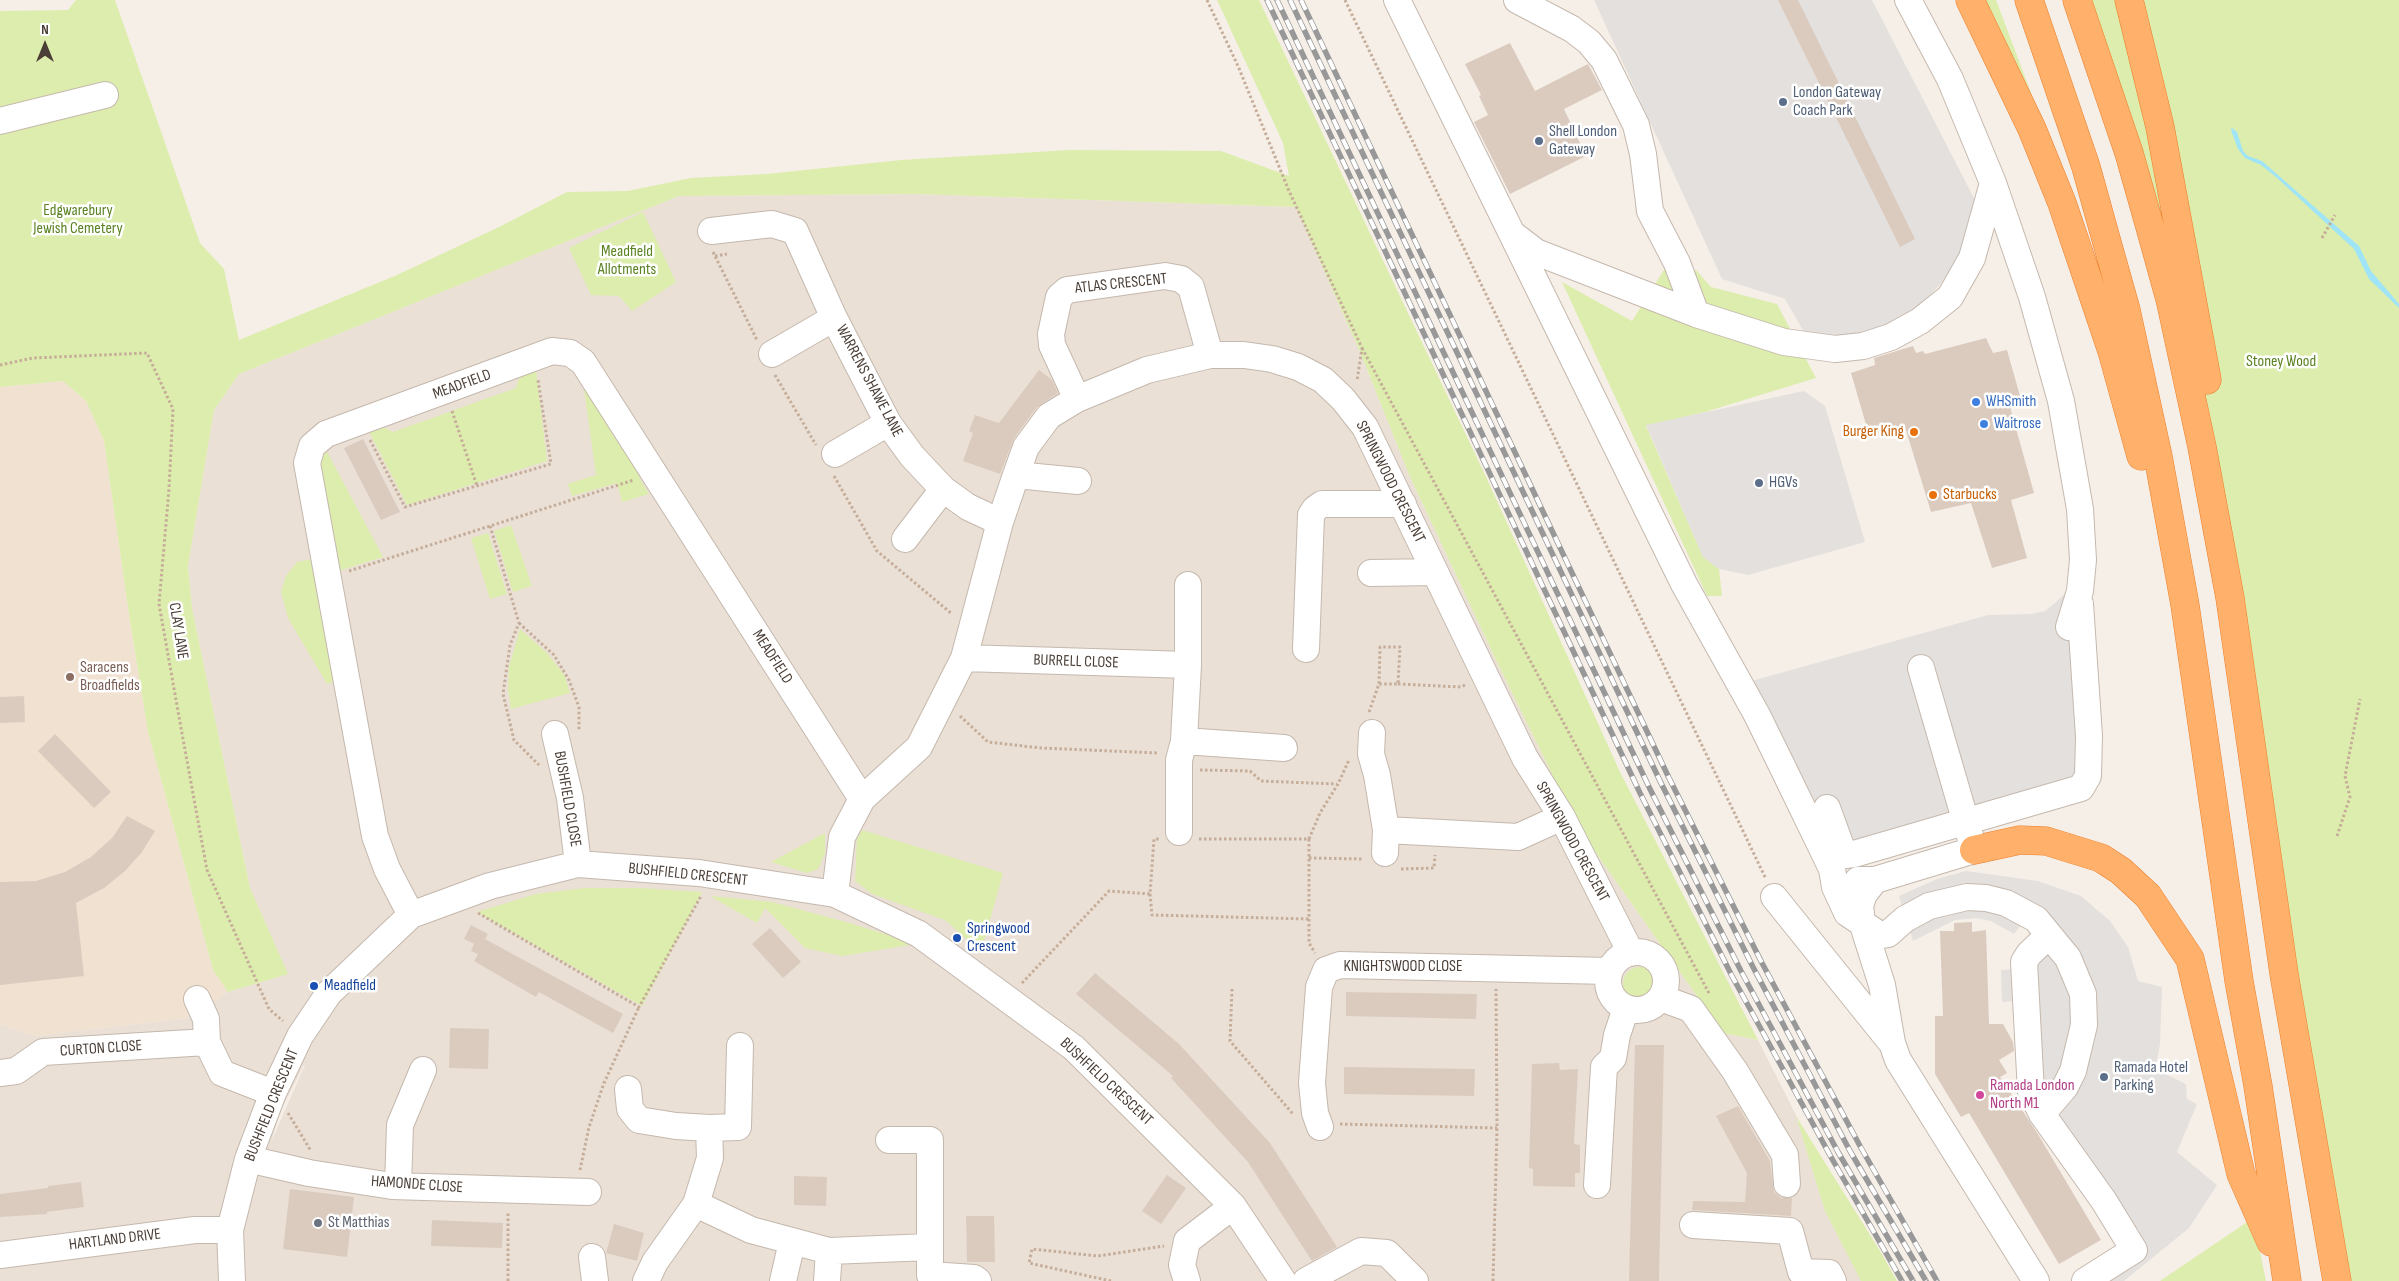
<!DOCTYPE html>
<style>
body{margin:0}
#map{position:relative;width:2399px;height:1281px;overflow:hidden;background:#f6efe8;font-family:"Sofia Sans Condensed",sans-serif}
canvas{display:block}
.north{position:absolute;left:20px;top:20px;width:50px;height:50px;-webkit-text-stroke:4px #fff;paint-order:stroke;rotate:0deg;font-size:14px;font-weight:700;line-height:20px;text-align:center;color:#4a3e36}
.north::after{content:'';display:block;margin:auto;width:18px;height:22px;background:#4a3e36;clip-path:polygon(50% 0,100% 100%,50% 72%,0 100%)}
</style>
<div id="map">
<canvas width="2399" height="1281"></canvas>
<div class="north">N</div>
</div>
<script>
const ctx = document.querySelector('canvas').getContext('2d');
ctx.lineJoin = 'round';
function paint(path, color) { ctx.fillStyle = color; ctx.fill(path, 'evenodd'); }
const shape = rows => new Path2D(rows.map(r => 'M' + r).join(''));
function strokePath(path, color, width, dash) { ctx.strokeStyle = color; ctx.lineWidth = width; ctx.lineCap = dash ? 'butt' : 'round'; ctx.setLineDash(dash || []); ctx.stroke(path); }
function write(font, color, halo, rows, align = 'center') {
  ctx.font = font + ' "Sofia Sans Condensed",sans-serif'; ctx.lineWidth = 5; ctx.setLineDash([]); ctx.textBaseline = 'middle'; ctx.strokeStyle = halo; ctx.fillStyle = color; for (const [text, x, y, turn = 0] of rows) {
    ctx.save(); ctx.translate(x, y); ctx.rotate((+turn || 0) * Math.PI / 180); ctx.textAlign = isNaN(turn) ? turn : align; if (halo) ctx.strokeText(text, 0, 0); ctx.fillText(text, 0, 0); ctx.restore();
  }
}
const residential = shape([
 [916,194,1296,207,1360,352,1410,477,1496,660,1579,829,1723,1033,1758,1040,1796,1115,1826,1213,1862,1281,0,1281,0,1024,34,1036,188,1018,228,992,287,974,250,888,192,608,188,566,214,410,239,374,679,196],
 [304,1065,305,1065,271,1142,280,1112]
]);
const education = shape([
 [63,381,86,401,104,441,130,621,148,732,213,970,228,992,188,1018,34,1036,0,1024,0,387]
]);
const green = shape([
 [76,0,115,0,200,243,224,269,239,340,397,275,499,227,567,192,628,191,691,178,767,174,901,160,1070,150,1221,151,1289,176,1283,143,1217,0,1259,0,1488,481,1620,772,1758,1040,1723,1033,1579,829,1496,660,1410,477,1360,352,1296,207,916,194,679,196,239,374,214,410,188,566,192,608,250,888,288,974,228,992,213,970,148,732,130,621,104,441,86,401,63,381,0,387,0,11,68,10],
 [1977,0,1996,0,2036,106],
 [2069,0,2399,0,2399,1281,2346,1281,2167,269],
 [643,212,676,282,632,311,619,296,591,295,569,248],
 [1664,270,1696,270,1711,287,1777,304,1816,378,1705,412,1646,426,1703,557,1719,569,1722,596,1707,596,1562,282,1632,321],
 [536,370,547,461,407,505,367,428,377,424,393,432,516,388,520,375],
 [582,375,644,474,639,477,649,494,622,502,617,483,572,496,568,484,596,475],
 [325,448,383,557,335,572,318,459],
 [511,525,532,586,513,592,494,531],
 [488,533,507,594,490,599,471,538],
 [312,559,335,682,327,684,288,618,281,592,286,576,297,562],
 [520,629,548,654,565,676,570,693,511,709,508,690,509,667],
 [862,830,1003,873,981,952,945,920,872,894,855,881,857,839],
 [825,833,825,853,818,869,807,873,771,862],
 [585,888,638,888,702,892,642,1006,477,912,536,894],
 [710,896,772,902,853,924,916,944,842,956,805,948,765,908,757,923],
 '1623 984a17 17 0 1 1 34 0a17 17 0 1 1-34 0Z',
 [1796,1116,1880,1251,1897,1281,1861,1281,1825,1211],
 [2253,1218,2266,1281,2160,1281]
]);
const parking = shape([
 [1594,0,1872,0,1977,204,1957,266,1910,317,1856,336,1820,360,1785,299,1722,279],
 [1804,391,1825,406,1865,542,1748,575,1719,569,1703,557,1646,425],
 [2069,589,2102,742,2101,757,2091,787,1846,864,1748,682,1988,615,2031,614,2045,611,2055,603],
 [1966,871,2038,881,2081,896,2110,921,2128,947,2138,981,2162,987,2160,1044,2155,1069,2186,1084,2187,1099,2197,1104,2177,1152,2217,1185,2189,1228,2124,1281,2072,1281,2140,1232,2051,1115,2016,1001,2002,1002,2001,970,2016,969,2034,938,2023,922,2014,934,1991,921,1976,918,1955,920,1913,941,1899,896,1937,879]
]);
const water = shape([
 [2232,128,2237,132,2243,151,2248,156,2262,161,2359,246,2371,271,2399,304,2399,308,2369,279,2354,249,2276,177,2261,165,2245,158,2238,149,2231,130]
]);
const building = shape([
 [1778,0,1798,0,1915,239,1900,247],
 [1510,43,1535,91,1588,64,1602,90,1564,109,1586,156,1510,194,1474,122,1488,115,1479,96,1481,95,1465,64],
 [1986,338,1993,353,2007,350,2022,403,2010,407,2034,493,2011,500,2027,558,1992,568,1971,503,1931,512,1905,427,1869,435,1851,373,1875,365,1874,358,1913,346,1916,353,1923,351,1925,354],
 [1039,370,1052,380,1058,393,1037,407,1014,438,1000,474,963,461,973,433,969,431,975,415,999,423],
 [363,439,400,512,381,520,344,448],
 [24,696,25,722,0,723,0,697],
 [55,734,111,792,94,808,38,751],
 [127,816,155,831,142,852,125,871,104,888,76,903,84,976,0,985,0,882,36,881,65,872,91,857,112,838],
 [1972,922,1972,932,1986,930,1989,1024,2003,1024,2013,1042,2014,1051,1999,1060,2007,1073,2000,1077,2036,1131,2101,1240,2059,1264,1969,1113,1961,1117,1935,1074,1935,1016,1943,1016,1940,931,1954,931,1954,923],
 [471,925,488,934,485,939,623,1014,613,1033,539,992,536,997,474,961,478,954,471,951,474,944,464,939],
 [770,928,801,962,783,978,752,944],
 [1095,973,1179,1044,1270,1143,1337,1247,1312,1261,1248,1162,1171,1078,1173,1076,1076,994],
 [1346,992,1477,994,1476,1019,1346,1016],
 [450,1028,489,1029,488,1069,449,1068],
 [1635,1045,1664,1045,1659,1281,1629,1281],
 [1559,1063,1560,1070,1578,1069,1574,1144,1580,1145,1580,1173,1575,1173,1575,1187,1533,1186,1533,1169,1529,1168,1532,1064],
 [1344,1067,1475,1069,1474,1096,1344,1094],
 [1738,1106,1770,1161,1774,1192,1781,1198,1792,1198,1791,1216,1692,1210,1693,1201,1745,1202,1747,1173,1716,1116],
 [1167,1175,1186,1188,1161,1224,1142,1211],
 [794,1176,827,1177,826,1206,794,1205],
 [81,1182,84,1207,47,1212,47,1214,0,1217,0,1194,48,1188,48,1186],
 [290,1189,354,1197,347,1257,283,1249],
 [966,1216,994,1216,995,1262,967,1262],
 [432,1220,503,1223,502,1248,431,1246],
 [614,1224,644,1233,637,1261,606,1253]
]);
const path = shape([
 [1207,0,1238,66,1289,191,1362,348,1357,381],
 [1345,0,1766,879],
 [2322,238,2335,215],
 [713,252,757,340],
 [715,256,727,254],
 [1362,348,1710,995],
 [0,365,33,358,147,353,173,409,169,489,159,604,181,728,207,870,269,1009,283,1021],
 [775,375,816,445],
 [452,411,477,486],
 [370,440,405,507,551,464,538,380],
 [834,476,877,551,952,614],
 [490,526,519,623,510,645,503,694,514,740,539,765],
 [349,571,634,480],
 [519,623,554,655,569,680,579,707,579,731],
 [1398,684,1461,687,1467,684],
 [1369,712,1379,684,1398,684,1400,647,1380,647,1379,684],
 [960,716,988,742,1041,748,1158,753],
 [1200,770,1250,771,1261,781,1337,784],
 [2337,836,2350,797,2345,776,2360,699],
 [1199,839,1309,839,1309,943,1315,953],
 [1309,839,1320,813,1338,784,1349,760],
 [1309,858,1364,859],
 [1401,869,1434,868,1435,855],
 [1150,894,1152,915,1309,919],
 [478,913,639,1007,701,896],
 [1022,983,1109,891,1150,894,1154,839,1160,839],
 [1232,989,1230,1041,1293,1114],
 [288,1113,311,1151],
 [1340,1124,1497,1128],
 [580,1170,589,1127,604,1083,639,1007],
 [508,1281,508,1211],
 [1111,1281,1029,1263,1032,1249,1098,1256,1164,1246],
 [1493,1281,1497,1128,1496,989]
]);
const minor = shape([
 [1397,0,1684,584,1757,715,1783,768,1832,869,1835,887,1847,913,1880,935,1888,934,1905,919,1929,906,1967,897,1986,898,2006,903,2036,919,2068,958,2083,994,2084,1025,2073,1071,2065,1087,2042,1114],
 [1517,0,1572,29,1589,42,1604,60,1636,125,1643,154,1650,211,1677,263,1696,314],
 [1908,0,1950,79,1993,183,2032,297,2061,401,2080,509,2083,560,2080,591,2069,627],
 [0,121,105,95],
 [711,231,772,224,795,231,834,318,888,423,912,456,943,489,968,507,1000,522],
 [1515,236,1536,252,1696,314,1784,342,1835,349,1863,346,1891,337,1920,321,1950,297,1972,258,1993,183],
 [772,354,834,318],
 [1077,399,1052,345,1051,334,1059,297,1067,290,1165,276,1181,279,1191,287,1210,355],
 [835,454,888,423],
 [1016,475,1078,481],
 [905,539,943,489],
 [1371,573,1435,572],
 [1188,585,1188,665,1184,741,1284,748],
 [1306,649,1311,515,1315,509,1322,504,1403,504],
 [964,658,1188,665],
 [1372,733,1371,754,1377,775,1386,830,1385,853],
 [555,734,570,798,578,864],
 [1827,808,1843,852,1845,855,1854,854,2081,788,2088,776,2089,736,2080,604],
 [1386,830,1518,837,1562,817],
 [1179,832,1179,760,1184,741],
 [1858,880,1875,880,1974,850,1921,668],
 [1875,880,1864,894,1860,906,1862,922,1882,985,1892,1043,1898,1060,2036,1281],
 [835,894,842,837,862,799,919,747,964,658,1000,522,1016,475,1026,447,1049,416,1077,399,1147,370,1210,355,1244,355,1272,359,1298,367,1323,380,1343,399,1365,427,1525,758,1562,817,1631,953],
 [1774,897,1890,1041],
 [411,915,387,869,375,836,307,463,312,446,326,434,552,351,570,353,583,362,862,799],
 [2049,935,2029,954,2024,962,2031,1092,2042,1114,2104,1201,2134,1250,2085,1281],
 '1608 981a29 29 0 1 1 58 0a29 29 0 1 1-58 0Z',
 [1661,998,1691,1009,1735,1071,1785,1155,1787,1184],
 [197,999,206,1019,207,1042,222,1073,273,1093],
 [0,1073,16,1071,43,1052,207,1042],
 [628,1089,630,1109,639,1120,676,1126,709,1128,710,1158,696,1204,655,1262,646,1281],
 [1320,1127,1315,1113,1312,1083,1319,987,1326,970,1340,965,1610,971],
 [709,1128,738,1127,740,1046],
 [889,1140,930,1140,930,1275,974,1278,978,1281],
 [248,1159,309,1173,392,1186,588,1192],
 [1597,1185,1604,1067,1613,1058,1617,1035,1626,1008],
 [398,1186,400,1125,423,1070],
 [696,1204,751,1230,829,1251,930,1247],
 [1693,1225,1790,1231,1801,1272,1829,1273,1833,1281],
 [0,1255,195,1230,230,1230],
 [592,1257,595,1281],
 [232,1281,230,1230,248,1159,273,1093,300,1036,329,993,411,915,490,886,578,864,699,873,835,894,919,934,1074,1048,1233,1206,1283,1281],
 [783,1281,792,1242],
 [827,1281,829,1251],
 [1187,1281,1182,1265,1187,1241,1233,1206],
 [1306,1281,1361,1251,1387,1253,1415,1281]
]);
const highway = shape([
 [1970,0,2032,129,2062,203,2112,351,2141,456],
 [2029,0,2086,167,2106,239,2126,310,2158,456,2185,605,2239,981,2258,1086,2287,1281],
 [2077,0,2129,153,2150,227,2170,299,2202,447,2230,598,2284,974,2337,1281],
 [2129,0,2160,127,2207,380],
 [1974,850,2020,840,2046,841,2101,858,2121,871,2148,896,2190,959,2241,1174,2271,1242]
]);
const rail = shape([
 [1267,0,1640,793,1732,976,1831,1157,1902,1281],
 [1277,0,1649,787,1741,971,1838,1152,1913,1281],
 [1290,0,1661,783,1753,967,1850,1151,1926,1281],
 [1301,0,1669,778,1762,963,1860,1146,1937,1281]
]);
const markers = [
 [1783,102,5,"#5c6f8a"],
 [1539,141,5,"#5c6f8a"],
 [1976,402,5,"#3f7fe0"],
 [1984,424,5,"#3f7fe0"],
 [1914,432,5,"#e8710a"],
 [1759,483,5,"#5c6f8a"],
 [1933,495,5,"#e8710a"],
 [70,677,5,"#8d6e63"],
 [957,938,5,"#1a4fb4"],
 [314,986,5,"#1a4fb4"],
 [2104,1077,5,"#5c6f8a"],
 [1980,1095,5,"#d1479c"],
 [318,1223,5,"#6b7280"]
];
const serviceNames = [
 ["London Gateway",1793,93],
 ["Coach Park",1793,111],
 ["Shell London",1549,132],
 ["Gateway",1549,150],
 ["HGVs",1769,483],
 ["Ramada Hotel",2114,1068],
 ["Parking",2114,1086]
];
const parkNames = [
 ["Edgwarebury",78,211],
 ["Jewish Cemetery",78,229],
 ["Meadfield",627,252],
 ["Allotments",627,270],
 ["Stoney Wood",2281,362]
];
const streetNames = [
 ["ATLAS CRESCENT",1121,284,-6],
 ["WARRENS SHAWE LANE",869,381,62],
 ["MEADFIELD",462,385,-20],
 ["SPRINGWOOD CRESCENT",1390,482,63],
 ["CLAY LANE",178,631,81],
 ["MEADFIELD",772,657,57],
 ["BURRELL CLOSE",1076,662,2],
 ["BUSHFIELD CLOSE",567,799,80],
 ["SPRINGWOOD CRESCENT",1572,842,61],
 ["BUSHFIELD CRESCENT",688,875,6],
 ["KNIGHTSWOOD CLOSE",1403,967],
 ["CURTON CLOSE",101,1049,-4],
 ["BUSHFIELD CRESCENT",1106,1082,43],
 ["BUSHFIELD CRESCENT",272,1105,-68],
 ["HAMONDE CLOSE",417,1185,4],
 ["HARTLAND DRIVE",115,1240,-7]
];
const shopNames = [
 ["WHSmith",1986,402],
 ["Waitrose",1994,424]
];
const foodNames = [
 ["Burger King",1904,432],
 ["Starbucks",1943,495,"left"]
];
const educationNames = [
 ["Saracens",80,668],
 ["Broadfields",80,686]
];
const transitNames = [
 ["Springwood",967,929],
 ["Crescent",967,947],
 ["Meadfield",324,986]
];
const hotelNames = [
 ["Ramada London",1990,1086],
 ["North M1",1990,1104]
];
const worshipNames = [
 ["St Matthias",328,1223]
];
paint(residential, '#eae0d6');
paint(education, '#f0e1d1');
paint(green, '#ddedad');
paint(parking, '#e4e0dd');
paint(water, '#9fe5f7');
paint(building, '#dbcbbf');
strokePath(minor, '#c5b8ad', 28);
strokePath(highway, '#ec7f2b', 29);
strokePath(path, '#c5ad99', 3, [2.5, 2.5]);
strokePath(minor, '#fff', 26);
strokePath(highway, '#ffb06a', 28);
strokePath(rail, '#989898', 5.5);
strokePath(rail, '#fff', 4, [11]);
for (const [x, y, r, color] of markers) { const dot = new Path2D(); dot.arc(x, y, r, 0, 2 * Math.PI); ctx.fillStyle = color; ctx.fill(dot); strokePath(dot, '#fff', 2); }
write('16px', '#4e5e75', '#fff', serviceNames, 'left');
write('16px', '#5a8222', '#fff', parkNames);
write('16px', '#4a3e36', '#fff', streetNames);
write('16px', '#366cbe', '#fff', shopNames, 'left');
write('16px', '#c56008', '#fff', foodNames, 'right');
write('16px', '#785e54', '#fff', educationNames, 'left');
write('16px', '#164399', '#fff', transitNames, 'left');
write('16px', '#b23c85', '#fff', hotelNames, 'left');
write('16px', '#5b616d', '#fff', worshipNames, 'left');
</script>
